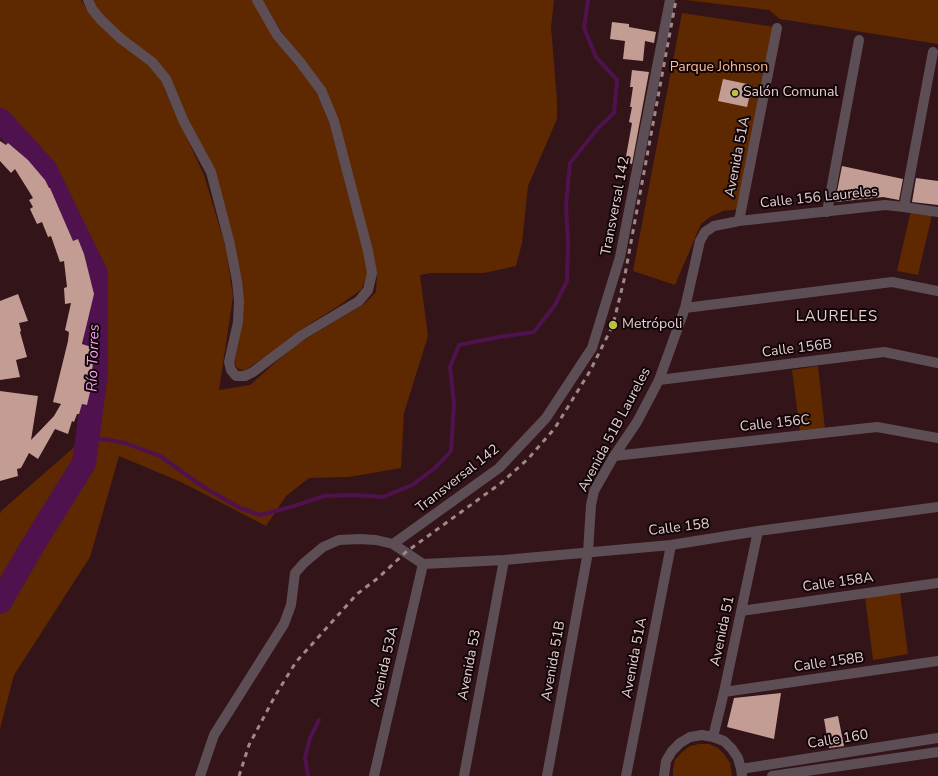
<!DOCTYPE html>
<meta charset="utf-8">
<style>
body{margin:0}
canvas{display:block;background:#321419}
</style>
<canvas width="938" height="776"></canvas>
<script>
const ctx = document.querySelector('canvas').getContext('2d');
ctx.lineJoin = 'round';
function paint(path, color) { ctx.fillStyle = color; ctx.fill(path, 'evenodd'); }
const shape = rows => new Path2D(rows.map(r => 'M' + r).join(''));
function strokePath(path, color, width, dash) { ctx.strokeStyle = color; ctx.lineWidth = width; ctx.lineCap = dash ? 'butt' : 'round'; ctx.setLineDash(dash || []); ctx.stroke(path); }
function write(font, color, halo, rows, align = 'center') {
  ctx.font = font + ' "Nunito Sans",sans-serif'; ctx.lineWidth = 4; ctx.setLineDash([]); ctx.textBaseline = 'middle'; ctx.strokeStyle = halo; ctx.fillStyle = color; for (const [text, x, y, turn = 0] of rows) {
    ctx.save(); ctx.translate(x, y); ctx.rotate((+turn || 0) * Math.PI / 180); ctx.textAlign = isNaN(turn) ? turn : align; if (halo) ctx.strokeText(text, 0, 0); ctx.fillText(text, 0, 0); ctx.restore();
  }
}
const green = shape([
 [0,0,81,0,89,13,118,42,149,65,161,78,165,91,204,175,226,248,233,297,219,390,250,385,294,346,364,304,376,292,377,273,339,122,322,83,286,39,262,0,554,0,551,27,557,100,557,119,528,186,522,243,516,266,484,273,431,273,420,275,428,336,404,413,401,468,349,477,309,478,286,496,266,526,181,482,119,456,90,557,14,675,0,729,0,514,1,511,87,436,96,373,96,274,45,169,0,120],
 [94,0,253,0,315,89,329,122,364,252,368,273,361,290,337,307,300,330,266,356,244,371,237,368,234,361,242,281,235,243,213,169,187,121,166,72,123,35,101,14,94,3],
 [685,0,938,0,938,44,780,19,769,10],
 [682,13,775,27,741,209,723,211,710,217,701,224,675,285,633,271],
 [911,210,932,215,918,275,897,271],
 [818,366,825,429,800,432,792,370],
 [900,593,908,654,873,660,865,597],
 [699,744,709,744,718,748,725,755,730,763,732,776,673,776,673,769,675,760,682,752,690,746]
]);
const stream = shape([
 [87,436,125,443,160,456,202,486,240,508,260,515,291,507,324,496,355,495,383,497,412,485,435,468,451,451,454,404,450,367,459,345,499,337,534,332,555,305,567,281,568,243,566,205,570,163,599,127,614,113,617,80,596,57,584,28,588,0],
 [308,776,305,757,310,738,319,720]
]);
const river = shape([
 [0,120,45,169,96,274,96,373,84,463,33,545,0,602]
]);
const building = shape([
 [612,22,629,24,629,27,656,32,654,43,645,41,643,61,623,59,625,41,610,39],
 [632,70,649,72,632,164,625,162,632,123,629,122,632,107,630,107,633,87,630,87],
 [723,79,752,85,747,107,718,101],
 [0,141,6,145,8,143,28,160,45,180,49,188,50,188,73,241,78,239,84,254,94,294,82,344,94,348,92,374,94,375,87,405,82,404,79,414,77,414,74,422,72,421,68,434,55,429,38,459,29,453,21,468,17,469,18,476,0,481,0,391,38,396,31,440,54,416,61,404,53,402,68,341,69,332,65,330,71,303,65,304,64,288,67,287,64,261,60,262,51,236,48,237,42,222,37,224,30,209,33,207,29,200,33,198,30,193,15,169,11,173,0,161],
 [842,166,903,179,899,200,883,197,835,202],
 [916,178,938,181,938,205,912,202],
 [18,294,28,321,19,323,21,331,20,332,27,357,16,360,20,377,0,380,0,301],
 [781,693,774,739,727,727,734,698],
 [838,716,844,746,829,748,824,719]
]);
const minor = shape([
 [88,0,92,9,101,20,120,38,152,62,166,79,184,122,211,172,230,244,237,281,239,301,238,322,229,362,231,370,236,376,245,376,253,372,302,335,359,301,368,290,372,273,368,251,334,121,321,90,300,62,277,35,257,0],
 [904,207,933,52],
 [827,212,859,40],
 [739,221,777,28],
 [685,308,892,282,938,291],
 [659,380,884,352,938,363],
 [614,456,877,427,938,438],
 [393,544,499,468,546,418,592,348,620,257,670,0],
 [423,564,504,560,671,545,758,531,938,507],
 [741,611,938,583],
 [724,692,938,661],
 [713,737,724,692,758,531],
 [741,769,938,738],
 [200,776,214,735,284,624,291,605,295,573,304,563,323,547,339,540,359,539,376,540,393,544,423,564],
 [374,776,423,564],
 [464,776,504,560],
 [547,776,588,552,591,505,594,491,614,456,637,422,659,380,685,308,700,241,705,232,714,226,739,221,885,205,904,207,938,212],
 [626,776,671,545],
 [664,776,666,761,672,751,680,743,690,737,702,735,713,737,724,741,732,749,738,758,741,769,742,776],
 [772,776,938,752]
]);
const rail = shape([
 [239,776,249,745,275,696,296,662,357,594,378,578,406,552,501,483,528,459,555,428,590,371,613,325,624,280,676,0]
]);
const markers = [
 [735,93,4,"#b9c046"],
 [613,325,5,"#b9c046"]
];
const parkNames = [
 ["Parque Johnson",719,68]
];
const poiNames = [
 ["Salón Comunal",743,93],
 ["Metrópoli",622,325]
];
const streetNames = [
 ["Avenida 51A",738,157,-79],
 ["Calle 156 Laureles",819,198,-6],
 ["Transversal 142",616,206,-79],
 ["Calle 156B",797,349,-7],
 ["Calle 156C",775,424,-6],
 ["Avenida 51B Laureles",615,430,-62],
 ["Transversal 142",458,479,-38],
 ["Calle 158",679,528,-7],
 ["Calle 158A",838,583,-8],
 ["Avenida 51",723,631,-78],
 ["Avenida 51A",635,658,-79],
 ["Avenida 51B",554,661,-80],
 ["Calle 158B",829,663,-8],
 ["Avenida 53",470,665,-79],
 ["Avenida 53A",385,667,-77],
 ["Calle 160",838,740,-9]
];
const neighbourhoodNames = [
 ["LAURELES",837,317]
];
const waterNames = [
 ["Río Torres",94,358,-88]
];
paint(green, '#5e2800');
strokePath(stream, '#4f124e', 4);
strokePath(river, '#4f124e', 24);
paint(building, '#c39c94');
strokePath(minor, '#5d4e55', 10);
strokePath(rail, '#a0878b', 3, [5, 5]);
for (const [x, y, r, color] of markers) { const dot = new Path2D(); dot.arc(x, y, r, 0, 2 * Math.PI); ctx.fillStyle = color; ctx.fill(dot); strokePath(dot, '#110507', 1.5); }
write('14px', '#faba96', '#110507', parkNames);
write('14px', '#e4ced0', '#110507', poiNames, 'left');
write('14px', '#e4ced0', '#110507', streetNames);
ctx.letterSpacing = '1px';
write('15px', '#e4ced0', '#110507', neighbourhoodNames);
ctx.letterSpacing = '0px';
write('italic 15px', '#f89ff3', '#110507', waterNames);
</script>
